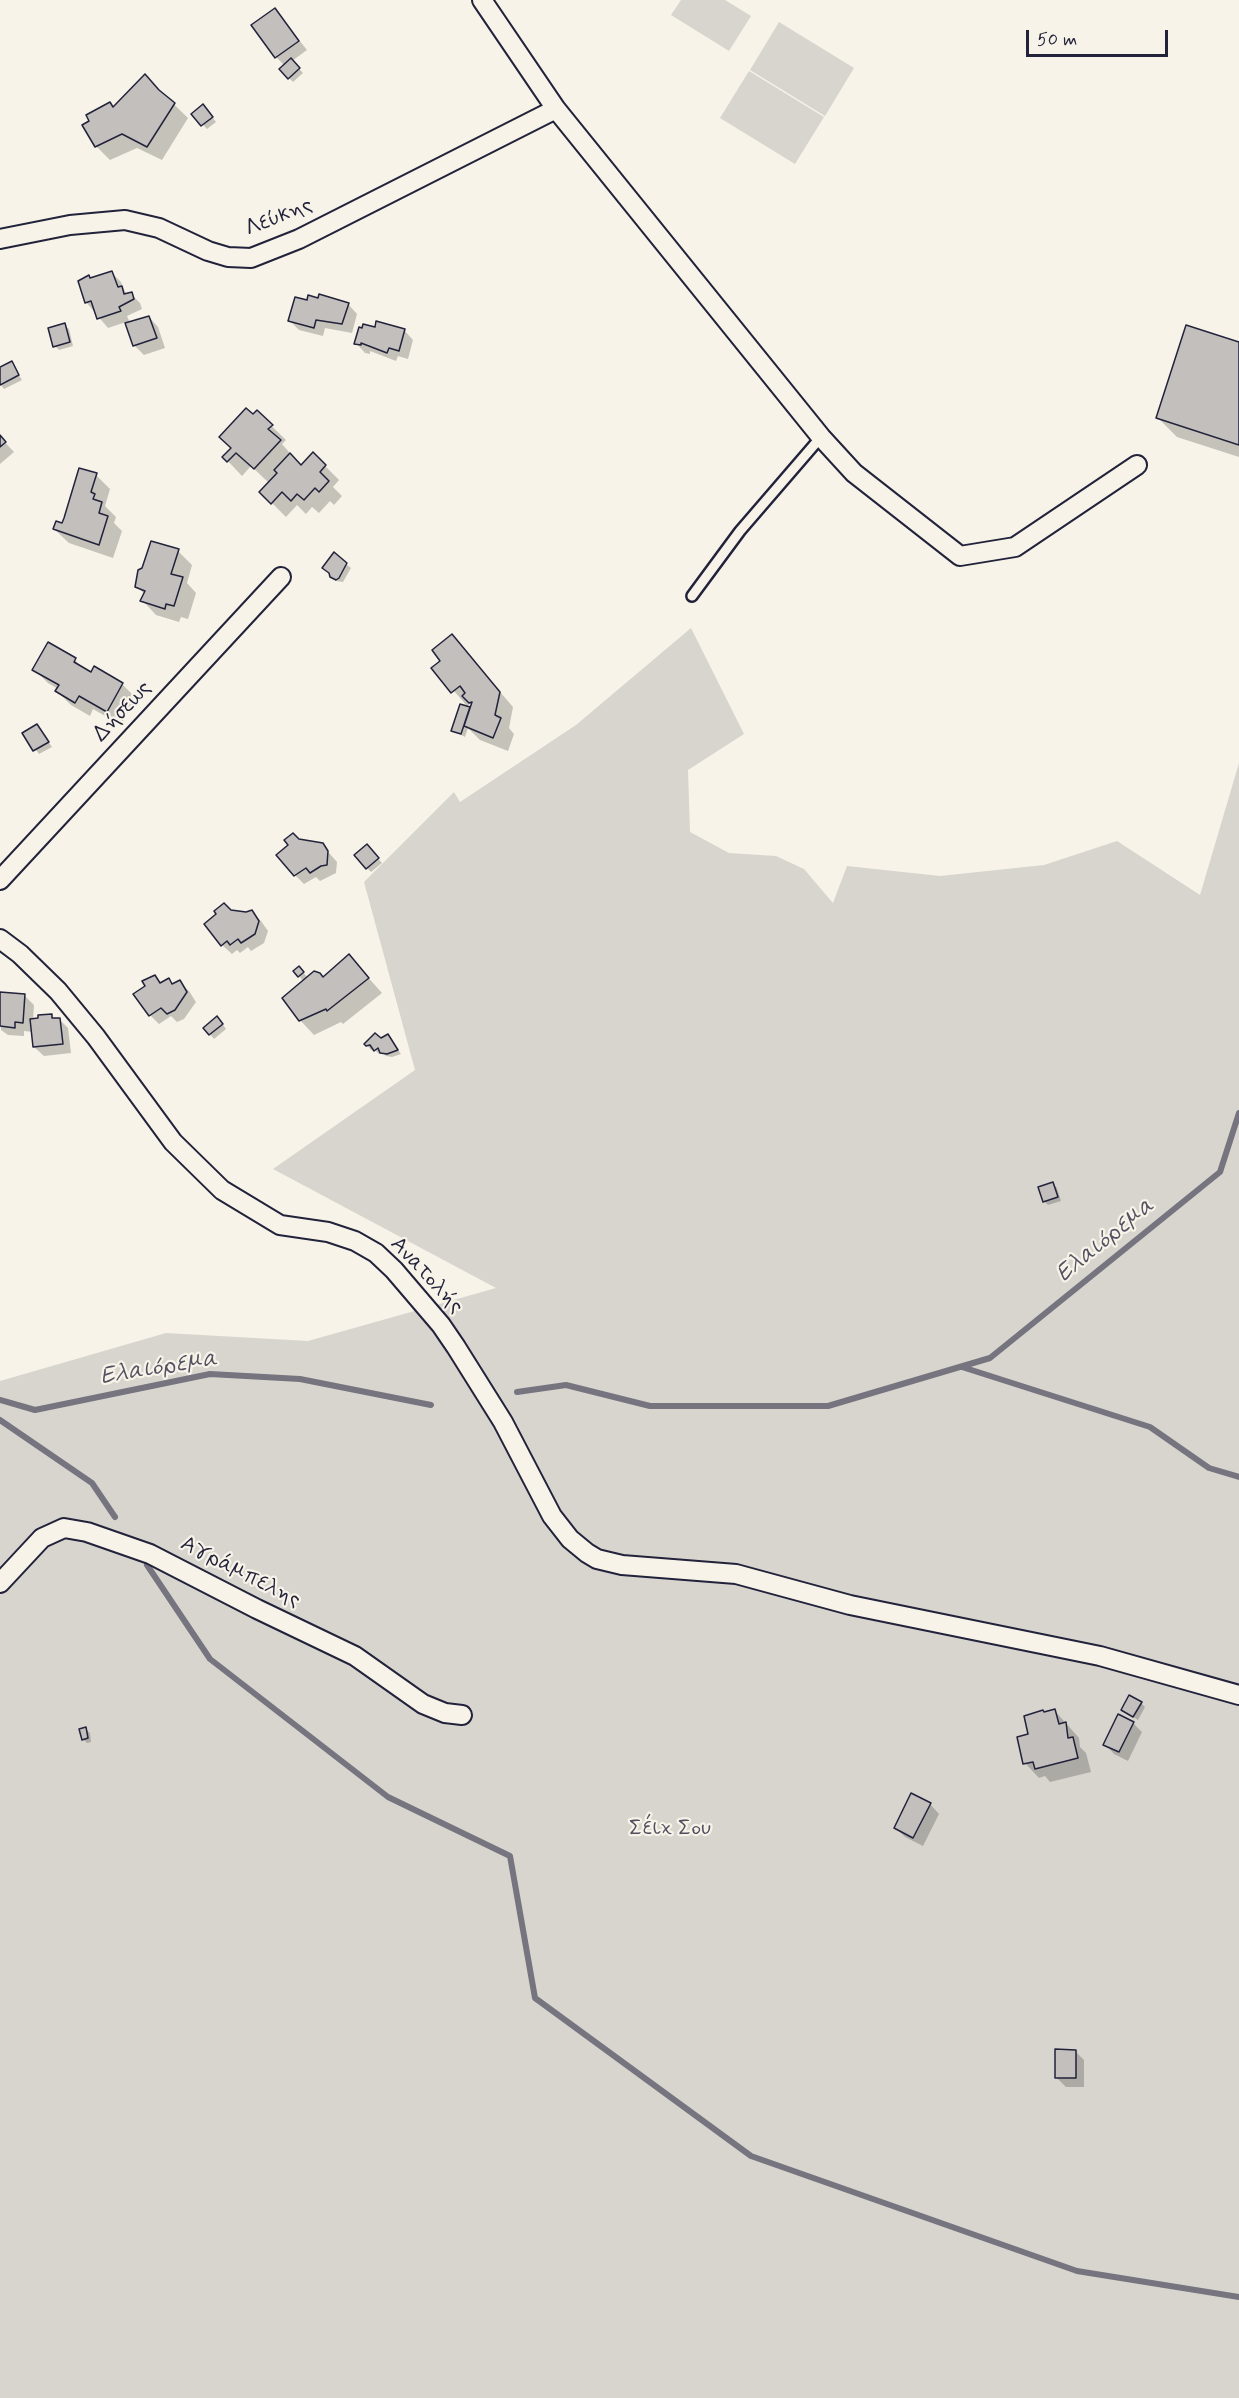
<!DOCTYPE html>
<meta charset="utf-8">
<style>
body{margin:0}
#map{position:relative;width:1239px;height:2398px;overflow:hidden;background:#f7f3e8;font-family:Mynerve,sans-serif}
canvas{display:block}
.scale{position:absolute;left:1026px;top:30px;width:142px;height:27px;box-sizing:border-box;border:3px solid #22223b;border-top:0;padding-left:8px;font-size:18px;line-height:21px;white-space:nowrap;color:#22223b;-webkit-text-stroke:4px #f7f3e8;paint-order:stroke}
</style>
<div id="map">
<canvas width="1239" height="2398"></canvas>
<div class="scale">50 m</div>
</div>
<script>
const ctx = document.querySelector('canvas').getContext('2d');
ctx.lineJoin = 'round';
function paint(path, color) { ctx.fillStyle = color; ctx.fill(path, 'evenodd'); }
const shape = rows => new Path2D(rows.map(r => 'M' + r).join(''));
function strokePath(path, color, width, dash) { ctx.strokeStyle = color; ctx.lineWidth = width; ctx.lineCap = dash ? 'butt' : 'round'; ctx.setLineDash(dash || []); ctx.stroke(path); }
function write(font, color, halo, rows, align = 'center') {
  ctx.font = font + ' Mynerve,sans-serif'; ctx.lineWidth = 4.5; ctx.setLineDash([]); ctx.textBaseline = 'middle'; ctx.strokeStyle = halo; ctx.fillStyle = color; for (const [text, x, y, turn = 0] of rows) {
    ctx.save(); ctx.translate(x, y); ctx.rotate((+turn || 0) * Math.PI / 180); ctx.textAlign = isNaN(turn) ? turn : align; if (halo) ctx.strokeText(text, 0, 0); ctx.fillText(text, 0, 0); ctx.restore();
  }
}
const green = shape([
 [681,0,725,0,751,16,729,51,671,15],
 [779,22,854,68,825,116,750,70],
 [749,71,824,117,795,164,720,118],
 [691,628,744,734,688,770,690,832,729,853,776,856,804,869,833,903,847,866,940,876,1044,865,1117,841,1200,895,1239,763,1239,2398,0,2398,0,1381,166,1333,308,1341,496,1288,273,1169,415,1070,364,882,454,792,460,802,576,725]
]);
const shadow = shape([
 [275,10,307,50,292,61,303,73,293,82,281,69,285,66,276,57],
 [145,76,188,118,162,160,137,148,110,160,96,146,110,104,114,108],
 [207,110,216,122,207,129,193,114],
 [111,272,121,282,124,290,128,295,131,294,140,303,142,309,127,316,130,323,149,317,158,327,165,348,144,355,134,345,126,322,108,328,86,302,91,279],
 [308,302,348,304,357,314,352,333,325,328,323,336,299,330,289,320],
 [64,325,69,329,73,346,59,350,55,346],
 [376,329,404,330,413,340,408,359,398,356,396,361,370,351,370,354,365,353,356,343],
 [1239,344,1239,457,1177,437,1158,418],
 [11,363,22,380,4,389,0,384,0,369],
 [257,412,286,440,282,444,302,467,313,454,339,480,333,487,342,496,334,505,330,501,319,513,312,507,306,514,297,505,286,517,261,492,269,483,251,466,242,476,224,457],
 [0,437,14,452,0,464],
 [96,475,110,489,105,506,116,517,114,523,122,531,113,558,69,543,54,529,62,524],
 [178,551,192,565,187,583,196,593,188,619,181,617,179,622,156,615,142,600,149,598,136,586],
 [346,564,351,568,343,582,336,581,331,576],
 [452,636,513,707,509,728,514,734,508,751,480,740,468,728,465,737,452,730,461,706,471,709,472,705,471,703,467,706,434,668,442,661],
 [48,644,75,660,86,671,122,684,136,698,121,725,93,709,90,716,71,705,57,691,58,689,48,683,34,669],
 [37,725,52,747,39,754,24,733],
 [299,841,322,845,337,862,336,873,320,881,316,877,304,884,295,875],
 [371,850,382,863,371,872,367,868],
 [233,910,247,914,251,912,261,921,268,931,264,943,251,951,248,947,240,953,237,950,232,954,222,945],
 [349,956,382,993,343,1024,341,1022,314,1035,300,1020,304,982,299,976,303,972,308,978,324,979],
 [155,977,162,984,169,980,173,985,179,982,189,991,196,1002,184,1019,177,1022,171,1016,159,1024,150,1015,147,987],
 [0,994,25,996,34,1005,33,1020,51,1015,55,1020,59,1019,68,1028,71,1053,44,1056,34,1047,33,1032,24,1031,24,1036,8,1035,1,1030],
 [221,1022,226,1029,214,1039,205,1028],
 [388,1036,401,1054,392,1057,386,1056,382,1052,379,1054,374,1049,371,1050,366,1044],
 [1053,1184,1057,1188,1061,1201,1048,1205,1044,1201],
 [1141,1703,1145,1707,1138,1720,1123,1710],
 [1055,1711,1079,1738,1080,1747,1086,1753,1091,1772,1050,1782,1045,1776,1039,1778,1025,1763,1030,1736,1044,1713],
 [1133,1723,1142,1732,1128,1761,1114,1754,1105,1744],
 [85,1729,90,1733,91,1742,87,1743,83,1739],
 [930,1804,939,1814,923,1846,905,1837,896,1828],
 [1075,2051,1084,2060,1084,2087,1066,2087,1056,2077]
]);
const stream = shape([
 [962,1367,1150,1427,1209,1468,1239,1477],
 [517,1392,566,1385,650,1406,828,1406,990,1358,1220,1172,1239,1113],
 [0,1400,35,1410,210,1374,300,1379,431,1405],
 [0,1420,92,1483,115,1517],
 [147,1565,210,1659,388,1797,510,1856,535,1998,751,2156,1077,2271,1239,2297]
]);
const building = shape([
 [275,8,299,41,275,58,251,25,275,8],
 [291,58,300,68,288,79,279,69,291,58],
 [145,74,159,90,175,103,147,147,122,134,95,147,82,125,89,121,86,115,110,102,113,107,145,74],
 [203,104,213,117,201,126,191,114,203,104],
 [112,271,118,287,122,286,124,294,132,292,134,299,119,307,121,311,97,319,91,301,85,303,78,281,89,275,90,278,112,271],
 [319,294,349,303,342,324,316,320,314,328,288,321,295,297,307,300,308,295,318,298,319,294],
 [149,316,157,338,133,346,125,323,149,316],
 [376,321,405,329,399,351,389,348,387,353,361,343,361,345,354,344,359,327,362,328,363,324,375,327,376,321],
 [65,323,70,342,53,347,48,328,65,323],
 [1186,325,1239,342,1239,445,1156,418,1186,325],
 [12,361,19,375,0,385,0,367,12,361],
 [246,408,253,414,257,410,273,425,268,429,281,440,254,469,236,453,227,462,222,457,231,448,219,437,246,408],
 [0,435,6,442,0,447,0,435],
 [313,452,326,465,320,472,329,481,319,492,315,488,304,500,297,494,291,501,282,492,271,504,259,492,277,473,274,470,290,453,301,465,313,452],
 [79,468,97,473,91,492,95,494,93,499,102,502,99,513,108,516,99,545,53,529,56,521,62,523,64,518,79,468],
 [151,541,179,549,171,574,183,577,174,606,166,604,165,609,140,601,145,591,135,587,138,570,142,568,151,541],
 [334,552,347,563,339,578,336,580,330,577,329,573,322,568,334,552],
 [452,634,500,692,495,715,501,718,493,738,464,726,472,702,469,703,462,696,465,693,460,686,451,693,431,668,440,661,432,650,452,634],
 [48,642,76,658,74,662,91,672,94,666,123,683,107,712,79,696,75,703,55,691,59,685,32,670,48,642],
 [460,704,470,707,461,734,451,731,460,704],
 [37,724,49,742,33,751,22,733,37,724],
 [293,833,299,839,323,843,328,851,327,865,321,866,310,873,306,868,294,876,276,855,288,845,284,840,293,833],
 [367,844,379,858,366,869,354,855,367,844],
 [224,903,231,910,246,912,252,910,259,921,255,934,241,943,238,939,230,945,227,941,221,946,204,924,216,914,214,911,224,903],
 [349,954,369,978,327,1011,326,1009,299,1021,282,998,314,971,320,973,323,977,349,954],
 [299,966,304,972,298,977,293,971,299,966],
 [155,975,160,983,169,978,172,984,180,980,187,992,175,1010,167,1014,161,1008,149,1016,133,994,145,986,142,981,155,975],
 [0,992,25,994,23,1023,15,1022,15,1028,0,1026,0,992],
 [52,1014,52,1018,60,1018,63,1044,33,1047,30,1019,38,1018,38,1015,52,1014],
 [217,1016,223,1024,209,1035,203,1028,217,1016],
 [375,1033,381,1038,388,1034,398,1050,387,1054,380,1053,378,1048,374,1051,370,1045,366,1046,364,1044,375,1033],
 [1053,1182,1058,1197,1043,1202,1038,1187,1053,1182],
 [1129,1695,1142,1702,1133,1717,1121,1710,1129,1695],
 [1055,1709,1059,1724,1066,1722,1068,1738,1073,1737,1078,1758,1035,1769,1033,1762,1023,1764,1017,1737,1028,1734,1024,1716,1043,1710,1044,1712,1055,1709],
 [1118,1714,1134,1722,1119,1752,1103,1745,1118,1714],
 [86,1727,88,1738,82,1740,79,1729,86,1727],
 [911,1793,931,1803,913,1838,894,1828,911,1793],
 [1055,2049,1076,2050,1076,2078,1055,2078,1055,2049]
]);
const service = shape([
 [692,596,740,531,821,437]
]);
const minor = shape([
 [482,0,556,109,821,437,854,473,960,556,1015,547,1137,465],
 [0,239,70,225,125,220,159,228,208,251,228,257,251,258,299,239,556,109],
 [0,880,281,577],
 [0,939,20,954,58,991,96,1037,173,1142,222,1190,280,1225,328,1232,355,1241,376,1253,394,1270,441,1325,456,1347,503,1422,552,1516,570,1539,587,1553,597,1559,622,1565,736,1574,850,1605,1100,1656,1239,1695],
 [0,1583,42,1538,64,1528,87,1532,150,1554,257,1609,355,1656,423,1704,445,1713,462,1715]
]);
const streetNames = [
 ["Λεύκης",279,218,-22],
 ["Δήσεως",123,712,-47],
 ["Ανατολής",426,1276,47],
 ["Αγράμπελης",240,1573,27]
];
const parkNames = [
 ["Σέιχ Σου",670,1829]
];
const waterNames = [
 ["Ελαιόρεμα",1106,1241,-39],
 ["Ελαιόρεμα",159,1369,-9]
];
paint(green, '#d8d5cf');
paint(shadow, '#0003');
strokePath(stream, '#76747f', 6);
paint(building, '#c2bfbd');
strokePath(building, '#22223b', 1.5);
strokePath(service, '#22223b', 14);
strokePath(minor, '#22223b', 22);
strokePath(service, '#f7f3e8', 9);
strokePath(minor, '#f7f3e8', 18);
write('22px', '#22223b', '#f7f3e8', streetNames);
write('22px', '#504f60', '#f7f3e8', parkNames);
write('italic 24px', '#535263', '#f7f3e8', waterNames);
</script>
